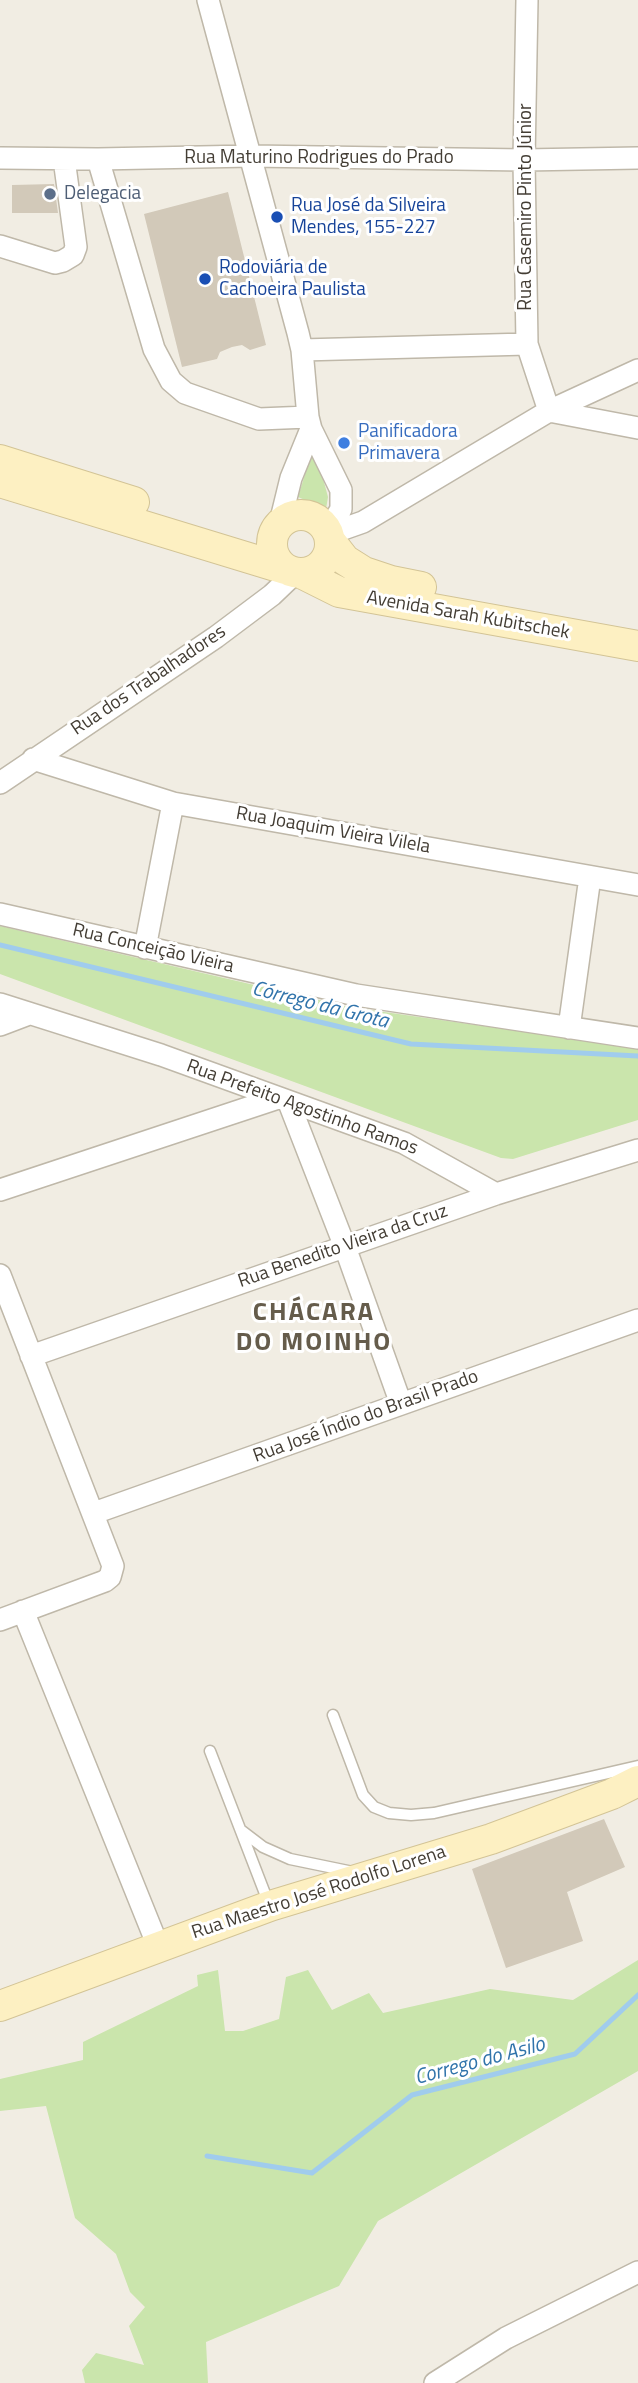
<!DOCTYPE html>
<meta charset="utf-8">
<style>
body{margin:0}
canvas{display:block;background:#f1ede3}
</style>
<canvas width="638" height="2383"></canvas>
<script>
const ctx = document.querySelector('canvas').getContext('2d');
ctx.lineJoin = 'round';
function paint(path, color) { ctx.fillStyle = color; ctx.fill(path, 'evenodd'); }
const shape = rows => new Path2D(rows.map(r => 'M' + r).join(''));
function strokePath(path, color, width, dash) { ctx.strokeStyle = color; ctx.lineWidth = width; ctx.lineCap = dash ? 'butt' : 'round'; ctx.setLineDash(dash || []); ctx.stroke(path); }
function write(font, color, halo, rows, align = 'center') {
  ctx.font = font + ' "Titillium Web",sans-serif'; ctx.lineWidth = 6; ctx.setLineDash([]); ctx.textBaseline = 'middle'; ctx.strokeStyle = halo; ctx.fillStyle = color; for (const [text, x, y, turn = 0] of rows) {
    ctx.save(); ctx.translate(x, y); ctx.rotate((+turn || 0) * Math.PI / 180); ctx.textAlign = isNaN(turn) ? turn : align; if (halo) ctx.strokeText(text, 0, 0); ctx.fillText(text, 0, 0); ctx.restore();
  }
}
const green = shape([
 [314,445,328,497,326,509,298,497],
 [0,926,349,1007,638,1048,638,1120,513,1159,501,1158,0,974],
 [638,1960,638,2071,378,2221,339,2286,206,2342,208,2383,85,2383,82,2370,96,2353,144,2365,129,2326,145,2307,130,2292,116,2254,75,2218,46,2106,0,2111,0,2079,83,2060,83,2042,198,1986,197,1975,218,1970,225,2031,243,2031,279,2019,286,1977,308,1970,332,2010,369,1993,383,2013,490,1989,573,2000]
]);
const stream = shape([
 [0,945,411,1044,638,1056],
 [207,2156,312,2173,412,2095,575,2054,638,1995]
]);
const building = shape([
 [54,184,58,213,12,213,12,185],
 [228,192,266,345,250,350,242,345,232,347,220,352,217,359,182,367,144,214],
 [604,1819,625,1867,567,1892,583,1941,506,1968,472,1869]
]);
const lane = shape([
 [333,1715,363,1795,374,1807,389,1813,411,1815,434,1813,638,1766],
 [210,1751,269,1904],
 [242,1831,263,1847,290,1859,353,1872]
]);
const street = shape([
 [208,0,298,333,302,350,308,417,311,429,341,490,341,509,334,521,326,527],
 [527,0,524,160,527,344,549,411],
 [0,158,98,159,251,156,524,160,638,158],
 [98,159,154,349,171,381,185,393,259,419,308,417],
 [0,246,55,263,63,261,73,255,76,247,64,159],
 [302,350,527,344],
 [549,411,638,428],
 [280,523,291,478,311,429],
 [329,534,363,522,549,411,638,370],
 [33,759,173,803,638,885],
 [0,783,216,637,272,595,295,573],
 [0,914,356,995,638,1038],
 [145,948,173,803],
 [0,1004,161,1055,404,1143,496,1194],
 [0,1025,29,1014],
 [569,1028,590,877],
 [289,1103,345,1247,401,1404],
 [0,1190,278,1098],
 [0,1275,113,1566,110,1577,105,1581,0,1620],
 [31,1356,496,1194,638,1150],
 [94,1513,638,1320],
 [23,1611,158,1946],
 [435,2383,506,2338,638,2272]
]);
const secondary = shape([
 [0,460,134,502],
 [0,482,285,569],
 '272 544a29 29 0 1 1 58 0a29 29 0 1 1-58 0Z',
 [331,542,345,560,364,572,391,581,421,587],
 [303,574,339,592,638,646],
 [0,2006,270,1906,491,1839,612,1794,638,1781]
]);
const markers = [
 [50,194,7,"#5c6f8a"],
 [277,217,7,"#1a4fb4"],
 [205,279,7,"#1a4fb4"],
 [344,443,7,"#3f7fe0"]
];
const streetNames = [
 ["Rua Maturino Rodrigues do Prado",319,158],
 ["Rua Casemiro Pinto Júnior",526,207,-90],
 ["Avenida Sarah Kubitschek",468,616,10],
 ["Rua dos Trabalhadores",149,681,-34],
 ["Rua Joaquim Vieira Vilela",333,831,10],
 ["Rua Conceição Vieira",153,949,13],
 ["Rua Prefeito Agostinho Ramos",302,1108,20],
 ["Rua Benedito Vieira da Cruz",343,1247,-19],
 ["Rua José Índio do Brasil Prado",366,1417,-20],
 ["Rua Maestro José Rodolfo Lorena",319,1893,-18]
];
const serviceNames = [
 ["Delegacia",64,194]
];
const transitNames = [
 ["Rua José da Silveira",291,206],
 ["Mendes, 155-227",291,228],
 ["Rodoviária de",219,268],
 ["Cachoeira Paulista",219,290]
];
const shopNames = [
 ["Panificadora",358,432],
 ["Primavera",358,454]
];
const waterNames = [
 ["Córrego da Grota",320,1006,14],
 ["Corrego do Asilo",480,2062,-15]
];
const districtNames = [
 ["CHÁCARA",314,1314],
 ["DO MOINHO",314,1344]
];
paint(green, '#cae5ac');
strokePath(stream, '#a0cced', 5);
paint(building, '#d2c9b9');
strokePath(lane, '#bfb8a9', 13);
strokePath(street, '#bfb8a9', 24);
strokePath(secondary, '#d3c496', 32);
strokePath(lane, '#fff', 10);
strokePath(street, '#fff', 21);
strokePath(secondary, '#fdf0c2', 30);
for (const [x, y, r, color] of markers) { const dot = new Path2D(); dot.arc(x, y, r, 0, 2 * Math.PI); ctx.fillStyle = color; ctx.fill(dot); strokePath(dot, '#fff', 2.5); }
write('19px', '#433d34', '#fff', streetNames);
write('19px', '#4e5e75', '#fff', serviceNames, 'left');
write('19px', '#164399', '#fff', transitNames, 'left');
write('19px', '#366cbe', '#fff', shopNames, 'left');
write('italic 21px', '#3174ab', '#fff', waterNames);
ctx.letterSpacing = '2px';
write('bold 26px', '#655c4b', '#fff', districtNames);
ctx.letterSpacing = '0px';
</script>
